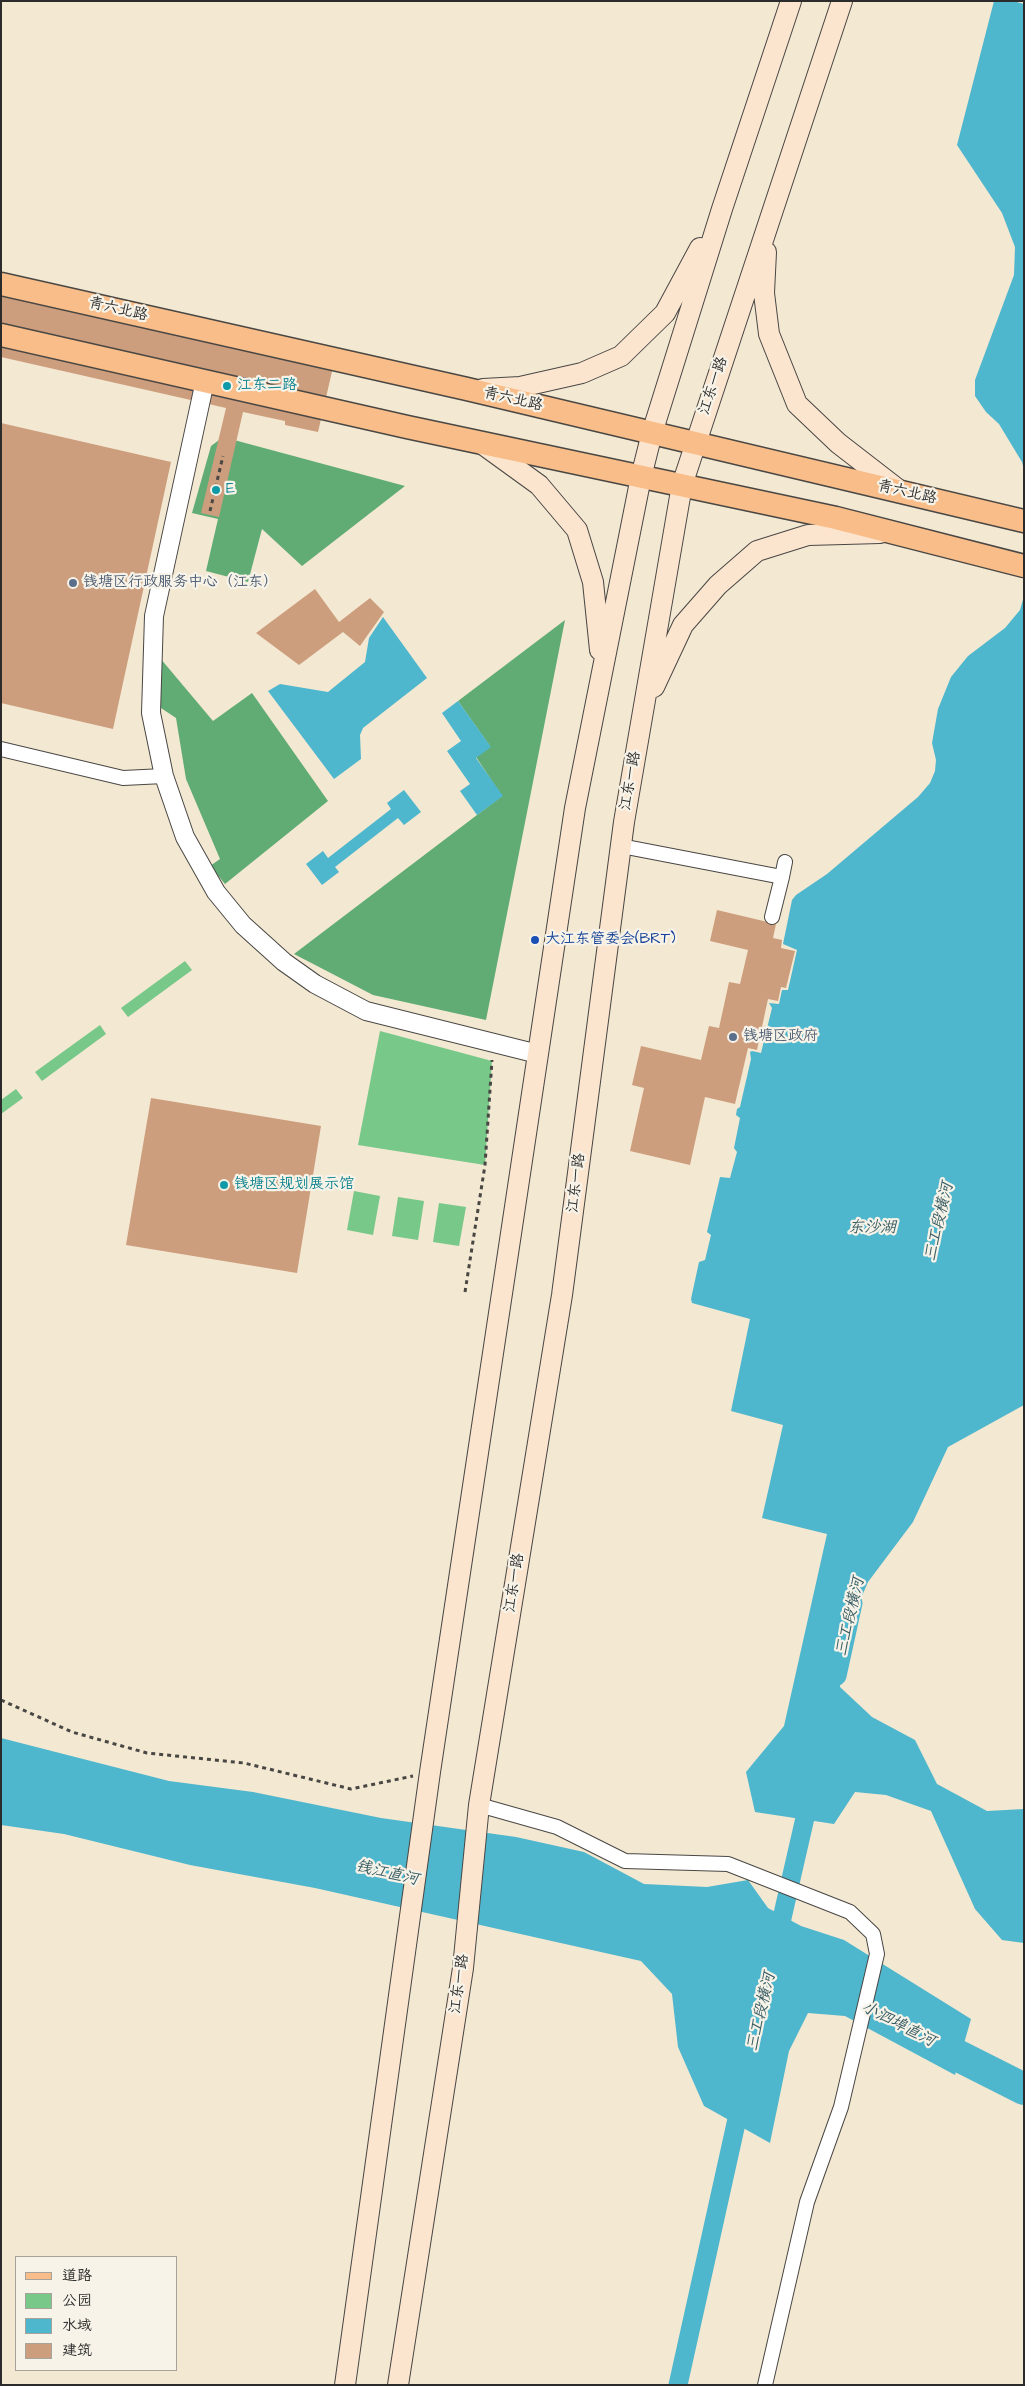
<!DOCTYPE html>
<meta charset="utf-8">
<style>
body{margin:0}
#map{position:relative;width:1025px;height:2386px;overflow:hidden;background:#f3e8d2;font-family:"Architects Daughter","LXGW WenKai TC",sans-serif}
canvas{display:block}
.frame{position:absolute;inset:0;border:2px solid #2b2b2b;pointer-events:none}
.legend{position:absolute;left:15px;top:2256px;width:162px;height:115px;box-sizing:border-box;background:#f7f3e8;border:1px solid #a5a39c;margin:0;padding:6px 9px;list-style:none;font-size:15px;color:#2b2b2b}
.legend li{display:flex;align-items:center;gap:10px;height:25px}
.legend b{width:25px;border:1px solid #a5a39c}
</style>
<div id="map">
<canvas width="1025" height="2386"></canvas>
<div class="frame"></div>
<ul class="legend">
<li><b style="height:6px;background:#f8bd88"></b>道路</li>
<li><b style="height:14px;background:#77c889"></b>公园</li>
<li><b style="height:14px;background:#4eb6cd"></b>水域</li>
<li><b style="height:14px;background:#cd9e7d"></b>建筑</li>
</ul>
</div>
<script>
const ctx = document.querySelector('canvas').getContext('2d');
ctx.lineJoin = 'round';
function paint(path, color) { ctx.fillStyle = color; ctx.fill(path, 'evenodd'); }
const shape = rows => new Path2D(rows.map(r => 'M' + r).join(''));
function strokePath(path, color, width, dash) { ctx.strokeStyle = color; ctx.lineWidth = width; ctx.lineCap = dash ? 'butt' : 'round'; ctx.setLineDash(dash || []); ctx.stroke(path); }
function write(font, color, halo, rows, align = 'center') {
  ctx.font = font + ' "Architects Daughter","LXGW WenKai TC",sans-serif'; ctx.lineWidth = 4.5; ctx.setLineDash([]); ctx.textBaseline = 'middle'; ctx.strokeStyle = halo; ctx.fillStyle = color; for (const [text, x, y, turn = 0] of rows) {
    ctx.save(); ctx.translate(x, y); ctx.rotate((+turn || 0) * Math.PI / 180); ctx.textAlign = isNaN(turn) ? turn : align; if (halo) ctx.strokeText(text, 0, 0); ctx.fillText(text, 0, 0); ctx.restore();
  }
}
const green = shape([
 [185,961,192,970,128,1017,121,1008],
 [100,1025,106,1034,42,1081,35,1072],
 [380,1031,492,1061,485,1165,358,1145],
 [16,1089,23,1098,1,1114,1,1100],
 [354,1191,380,1196,373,1235,347,1230],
 [398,1197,424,1201,418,1240,392,1236],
 [439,1203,466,1207,459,1246,433,1242]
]);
const forest = shape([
 [223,437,405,486,302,566,262,529,248,582,206,571,218,519,192,513,211,446],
 [565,620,486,1020,373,995,294,954,502,796,476,757,490,746,458,701],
 [160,658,213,721,252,693,328,801,225,884,210,866,220,859,186,779,176,718,161,708]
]);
const water = shape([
 [994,1,1013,1,1024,4,1024,470,1022,462,999,424,986,412,975,396,975,380,1014,275,1015,247,1002,213,957,145],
 [1024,596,1024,1405,948,1447,913,1522,868,1582,844,1637,840,1687,872,1717,915,1740,937,1784,987,1811,1024,1809,1024,1943,1002,1940,975,1909,931,1811,886,1795,855,1792,834,1824,755,1812,746,1772,784,1726,827,1534,762,1518,783,1425,731,1411,750,1319,692,1303,691,1299,699,1262,705,1260,711,1235,707,1232,720,1177,730,1178,737,1152,734,1148,740,1118,736,1115,737,1109,740,1107,751,1059,750,1052,752,1051,761,1053,772,1008,769,1003,779,1004,782,990,788,990,797,950,783,944,792,900,796,895,827,874,918,797,930,783,935,771,936,760,932,743,938,709,951,677,968,656,1005,628,1020,610],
 [383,617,427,678,363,728,360,735,361,759,334,779,268,691,280,684,328,692,365,662,369,638],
 [458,701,491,747,476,758,503,796,477,815,460,791,470,784,447,751,461,741,442,713],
 [404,790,421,812,404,825,398,818,335,867,339,872,322,885,306,864,323,851,328,858,391,809,387,803],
 [1,1738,169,1781,253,1792,381,1818,516,1837,584,1852,644,1884,707,1887,748,1880,768,1908,801,1926,844,1940,971,2019,955,2075,845,2016,808,2013,789,2051,770,2143,704,2106,678,2047,672,1994,641,1961,315,1888,190,1865,64,1834,1,1825]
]);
const canal = shape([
 [837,1676,853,1603],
 [777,1940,810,1796],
 [678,2385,741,2101]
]);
const river = shape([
 [921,2037,1024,2089]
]);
const building = shape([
 [1,290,334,363,318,432,285,425,285,421,243,412,219,517,201,513,226,408,1,357],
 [1,423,171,462,113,729,1,703],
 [315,589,339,622,370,598,384,612,360,646,343,632,299,665,256,633],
 [717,910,776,924,773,938,782,940,781,948,795,951,786,988,781,987,778,1001,768,999,757,1050,748,1048,735,1104,705,1097,690,1165,630,1151,644,1088,632,1085,641,1046,701,1060,709,1026,719,1028,729,982,740,984,748,950,710,941],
 [151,1098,321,1126,297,1273,126,1245]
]);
const path = shape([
 [210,511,223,456],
 [465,1292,485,1165,492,1060],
 [1,1700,72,1732,147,1753,244,1763,351,1789,413,1776]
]);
const minor = shape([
 [1,749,123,778,164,776],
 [621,846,782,877,772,917],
 [782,877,785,862],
 [479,1805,557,1827,625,1861,728,1864,850,1912,873,1934,877,1954,841,2107,807,2202,765,2385]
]);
const tertiary = shape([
 [205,381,154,616,151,713,164,776,185,837,216,892,243,925,284,962,315,984,366,1011,538,1054]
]);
const secondary = shape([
 [766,252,764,293,769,334,797,404,838,443,900,491],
 [483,389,520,387,582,373,621,356,665,313,700,248],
 [481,443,539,485,577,530,593,582,600,650],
 [654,687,683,625,718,585,757,551,808,535,880,533],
 [345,2385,430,1772,575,808,641,477,652,433,722,209,791,1],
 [398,2385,463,1968,479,1805,562,1295,624,822,682,485,842,1]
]);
const primary = shape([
 [1,284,467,389,1024,521],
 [1,335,407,427,836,518,1024,566]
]);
const markers = [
 [227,386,5,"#0f9aa8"],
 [216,490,5,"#0f9aa8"],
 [73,583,5,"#5c6f8a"],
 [535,940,5,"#1a4fb4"],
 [733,1037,5,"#5c6f8a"],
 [224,1185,5,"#0f9aa8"]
];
const streetNames = [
 ["青六北路",118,310,13],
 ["江东一路",714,386,-71],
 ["青六北路",513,400,13],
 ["青六北路",907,493,13],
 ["江东一路",631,781,-80],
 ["江东一路",577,1183,-83],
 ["江东一路",515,1583,-81],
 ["江东一路",460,1984,-82]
];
const cultureNames = [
 ["江东二路",237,386],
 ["E",226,490],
 ["钱塘区规划展示馆",234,1185]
];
const serviceNames = [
 ["钱塘区行政服务中心（江东）",83,583],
 ["钱塘区政府",743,1037]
];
const transitNames = [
 ["大江东管委会(BRT)",545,940]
];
const waterNames = [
 ["三工段横河",940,1222,-77],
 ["东沙湖",872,1229],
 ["三工段横河",851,1617,-77],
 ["钱江直河",387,1874,13],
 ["三工段横河",762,2012,-77],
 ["小泗埠直河",898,2025,27]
];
paint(green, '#77c889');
paint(forest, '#61ac75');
paint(water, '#4eb6cd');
strokePath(canal, '#4eb6cd', 19);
strokePath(river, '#4eb6cd', 32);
paint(building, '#cd9e7d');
strokePath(minor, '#494744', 16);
strokePath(tertiary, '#494744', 20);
strokePath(secondary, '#494744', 22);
strokePath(primary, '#494744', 25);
strokePath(path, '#494744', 3, [4, 4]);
strokePath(minor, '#fff', 14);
strokePath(tertiary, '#fff', 18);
strokePath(secondary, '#fce5cf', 20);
strokePath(primary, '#f8bd88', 22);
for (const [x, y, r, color] of markers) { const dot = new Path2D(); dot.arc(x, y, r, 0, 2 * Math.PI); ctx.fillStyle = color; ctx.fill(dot); strokePath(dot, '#f7f3e8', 2); }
write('15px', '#2b2b2b', '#f7f3e8', streetNames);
write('15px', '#0d838f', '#f7f3e8', cultureNames, 'left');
write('15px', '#4e5e75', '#f7f3e8', serviceNames, 'left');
write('15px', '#164399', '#f7f3e8', transitNames, 'left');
write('italic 16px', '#375c64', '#f7f3e8', waterNames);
</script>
